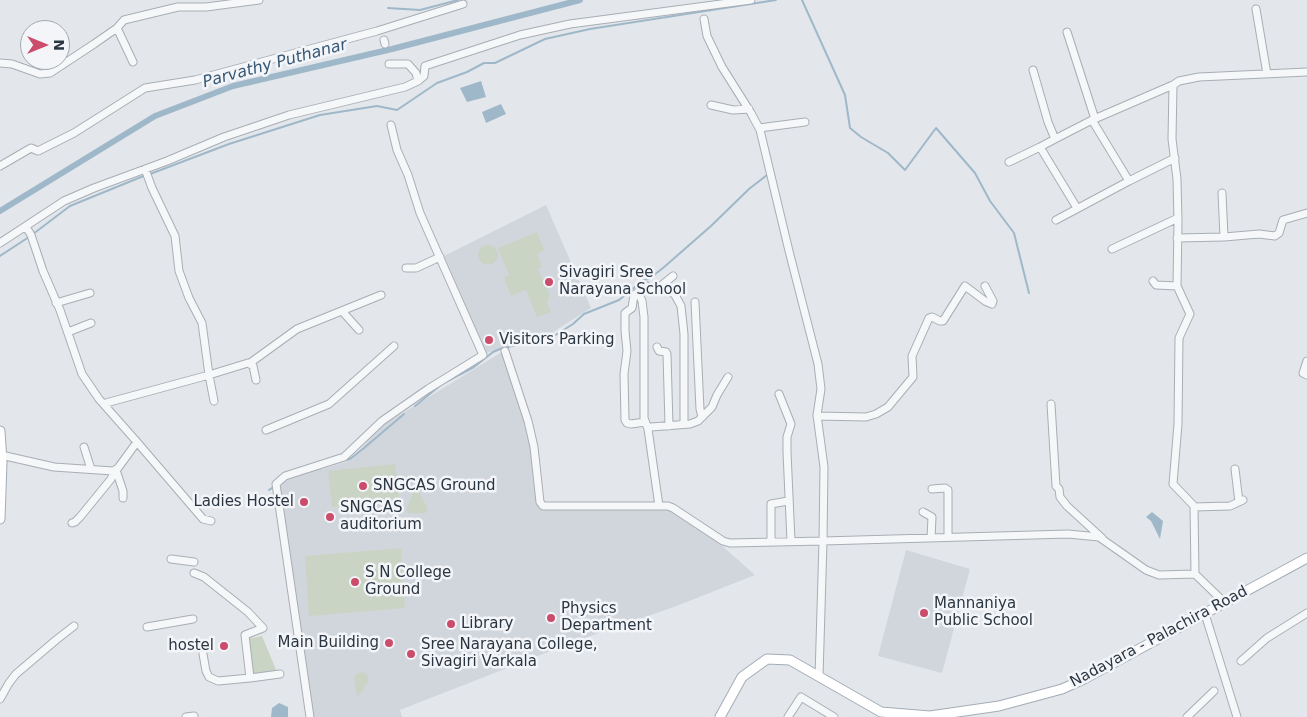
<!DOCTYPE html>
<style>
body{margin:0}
#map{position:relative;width:1307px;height:717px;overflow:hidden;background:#e3e7eb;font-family:"DejaVu Sans",sans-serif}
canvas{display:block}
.north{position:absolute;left:20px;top:20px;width:50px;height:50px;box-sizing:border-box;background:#f3f5f8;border:1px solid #a3a9b0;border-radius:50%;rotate:90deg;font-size:14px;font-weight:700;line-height:20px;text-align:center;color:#2b3643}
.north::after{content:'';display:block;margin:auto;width:18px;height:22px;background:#cb4c6b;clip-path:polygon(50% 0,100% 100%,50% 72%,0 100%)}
</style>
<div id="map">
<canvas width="1307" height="717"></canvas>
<div class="north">N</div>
</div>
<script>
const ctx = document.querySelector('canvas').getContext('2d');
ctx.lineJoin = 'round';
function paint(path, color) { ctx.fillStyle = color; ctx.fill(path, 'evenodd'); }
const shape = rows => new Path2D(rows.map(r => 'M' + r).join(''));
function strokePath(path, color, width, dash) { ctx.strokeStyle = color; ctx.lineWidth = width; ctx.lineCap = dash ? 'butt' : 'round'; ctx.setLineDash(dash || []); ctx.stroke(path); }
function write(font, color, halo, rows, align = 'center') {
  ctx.font = font + ' "DejaVu Sans",sans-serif'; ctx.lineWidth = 5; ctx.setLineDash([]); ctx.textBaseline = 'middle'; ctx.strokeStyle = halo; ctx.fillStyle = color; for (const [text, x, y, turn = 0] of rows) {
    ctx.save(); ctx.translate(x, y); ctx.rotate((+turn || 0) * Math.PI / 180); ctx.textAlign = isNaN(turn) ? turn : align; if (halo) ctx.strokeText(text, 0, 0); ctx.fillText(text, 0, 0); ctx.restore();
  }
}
const built = shape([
 [546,205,591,308,550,334,486,353,444,256],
 [502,352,526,422,540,506,667,506,710,535,755,575,674,607,576,641,400,710,402,717,313,717,279,492,283,481,345,462,353,458,380,427],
 [906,550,970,569,942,673,878,656]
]);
const green = shape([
 [537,232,544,250,537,254,542,267,538,269,550,295,547,303,551,312,537,317,526,290,511,296,504,277,509,275,498,248],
 '478 255a10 10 0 1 1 20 0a10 10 0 1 1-20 0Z',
 [395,464,399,500,332,507,328,471],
 [416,487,428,509,426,513,408,513,406,510],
 [401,548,405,608,309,616,305,556],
 [262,636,277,672,253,675,247,639],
 [363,672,368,676,369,681,358,696,357,695,354,677,358,673]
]);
const water = shape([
 [481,81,486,97,467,102,460,88],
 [501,104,506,114,486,123,482,112],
 [1152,512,1163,521,1160,539,1151,521,1146,517],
 [279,703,288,707,288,717,271,717,272,708]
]);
const stream = shape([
 [802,0,845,95,850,128,861,137,888,153,905,170,936,128,975,173,990,201,1014,233,1029,293],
 [388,8,420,10,458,0],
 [150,174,229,144,320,115,377,106,397,110,437,83,467,72,484,63,495,63,545,39,590,29,776,0],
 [33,234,70,206,146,175],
 [0,256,29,237],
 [415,406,442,384,474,367,493,352,500,349,554,336,573,324,584,314,619,300,642,281,650,278,663,268,711,226,749,189,767,175],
 [345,460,350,459,364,448,404,414],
 [292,477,321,468],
 [269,490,272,488]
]);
const canal = shape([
 [0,211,155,116,233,86,392,49,580,0]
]);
const minor = shape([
 [1256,9,1267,74],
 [117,28,133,62],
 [1067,32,1095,119],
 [384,40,385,44],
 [0,63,12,64,40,74,50,73,94,44,117,28,124,20,178,7,206,7,259,0],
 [389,64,408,64,416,73,418,81],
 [1033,70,1048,122,1055,139,1092,120],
 [1173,85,1092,120,1129,181,1175,158],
 [711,105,733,110,749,109],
 [759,128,805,122],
 [1055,139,1040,147,1077,208],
 [1009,162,1040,147],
 [0,166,31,148,38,151,74,133,145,88,195,80,377,31,463,4],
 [145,169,152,188,175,236,179,271,189,298,202,323,209,375,248,363,253,366,256,380],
 [1222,193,1224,237],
 [1056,220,1129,181],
 [1177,238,1224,237,1259,234,1275,236,1279,233,1283,220,1307,213],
 [0,243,64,201,94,188,167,161,224,137,289,115,405,87,418,81,424,76,425,66,520,35,570,24,751,0],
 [1112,249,1178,218],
 [406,268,416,268,440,257],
 [1153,281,1156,285,1177,286],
 [663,285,675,295,681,306,684,334,684,424],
 [638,292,642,301,644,317,644,418,648,429,659,506],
 [695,302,700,409,702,417],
 [56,303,90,293],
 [342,311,359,330],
 [68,332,91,323],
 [657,347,659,351,666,352,667,354,669,426],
 [505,351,528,421,534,447,540,502,543,506,668,506,673,508,723,541,730,543,823,541,824,467,817,415,821,389,818,364,789,251,760,130,751,113,722,67,707,36,704,19],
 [1307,361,1303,373,1307,375],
 [250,363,297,329,381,295],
 [779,394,791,424,787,437,787,452,791,541],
 [106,403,209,375,214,401],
 [1051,404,1056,486,1059,489,1060,497,1067,506,1102,538],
 [817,416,866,417,876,414,888,407,913,377,912,356,929,318,932,317,940,321,943,321,965,286,985,301,992,304,993,301,985,286],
 [645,422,631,424,627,423,625,420,624,374,627,351,625,331,625,313,632,308,634,295,645,287,647,286,650,290,656,290,673,276],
 [648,429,651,427,690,424,698,421,712,407,717,395,728,377],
 [266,430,329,404,394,346],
 [137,442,203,519,211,521],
 [84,447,91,469],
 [1,455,54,467,113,471,118,468,137,442,99,399,82,374,60,310,43,271,31,235,26,227],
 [1235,469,1239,502],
 [116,470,123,491,123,498],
 [932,489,945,488,948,490,948,537],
 [1194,507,1230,506,1243,500],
 [923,512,932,517,931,538],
 [72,523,75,522,80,517,111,479,115,470],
 [771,542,771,504,788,501],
 [171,559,194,562],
 [194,573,204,577,248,612,263,628,245,635,250,678,280,674],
 [1195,574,1194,506,1173,484,1178,424,1179,338,1190,314,1177,286,1178,222,1177,179,1172,139,1173,85,1179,81,1199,77,1307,72],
 [1205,614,1237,717],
 [147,627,193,619],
 [203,654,206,671,209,677,218,681,250,678],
 [1241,661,1267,638,1307,613],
 [819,677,823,541,1068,534,1099,537,1146,570,1159,575,1195,574,1225,603],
 [0,699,9,683,16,674,56,640,74,626],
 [186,717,194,716],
 [310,717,276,484,285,476,344,457,382,421,428,389,483,355,420,213,408,175,397,150,391,125],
 [788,717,801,697,834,717],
 [1187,717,1214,691]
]);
const major = shape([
 [0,431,2,462,0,519],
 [720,717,742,677,767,659,790,660,881,712,930,716,999,706,1062,689,1084,679,1307,558]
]);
const markers = [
 [549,282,5,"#cb4c6b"],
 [489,340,5,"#cb4c6b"],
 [363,486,5,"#cb4c6b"],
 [304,502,5,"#cb4c6b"],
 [330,517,5,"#cb4c6b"],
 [355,582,5,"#cb4c6b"],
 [924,613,5,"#cb4c6b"],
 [551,618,5,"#cb4c6b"],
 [451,624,5,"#cb4c6b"],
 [389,643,5,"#cb4c6b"],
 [224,646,5,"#cb4c6b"],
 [411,654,5,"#cb4c6b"]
];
const poiNames = [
 ["Sivagiri Sree",559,273],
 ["Narayana School",559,290],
 ["Visitors Parking",499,340],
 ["SNGCAS Ground",373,486],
 ["Ladies Hostel",294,502,"right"],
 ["SNGCAS",340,508],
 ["auditorium",340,525],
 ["S N College",365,573],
 ["Ground",365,590],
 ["Mannaniya",934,604],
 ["Public School",934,621],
 ["Physics",561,609],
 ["Department",561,626],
 ["Library",461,624],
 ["Main Building",379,643,"right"],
 ["Sree Narayana College,",421,645],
 ["Sivagiri Varkala",421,662],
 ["hostel",214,646,"right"]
];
const streetNames = [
 ["Nadayara - Palachira Road",1159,637,-28]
];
const waterNames = [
 ["Parvathy Puthanar",275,64,-15]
];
paint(built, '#d1d6dd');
paint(green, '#cad4c4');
paint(water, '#9fb8c9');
strokePath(stream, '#9fb8c9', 2);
strokePath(canal, '#9fb8c9', 6);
strokePath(minor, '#a8aeb5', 9);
strokePath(major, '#a3acb6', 11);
strokePath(minor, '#f6f7f9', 7);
strokePath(major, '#fff', 9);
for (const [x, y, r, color] of markers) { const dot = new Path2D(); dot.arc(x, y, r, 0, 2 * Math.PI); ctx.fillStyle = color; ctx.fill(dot); strokePath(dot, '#f3f5f8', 2); }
write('15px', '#2b3643', '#f3f5f8', poiNames, 'left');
write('15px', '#2b3643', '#f3f5f8', streetNames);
write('italic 16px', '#365876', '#f3f5f8', waterNames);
</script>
